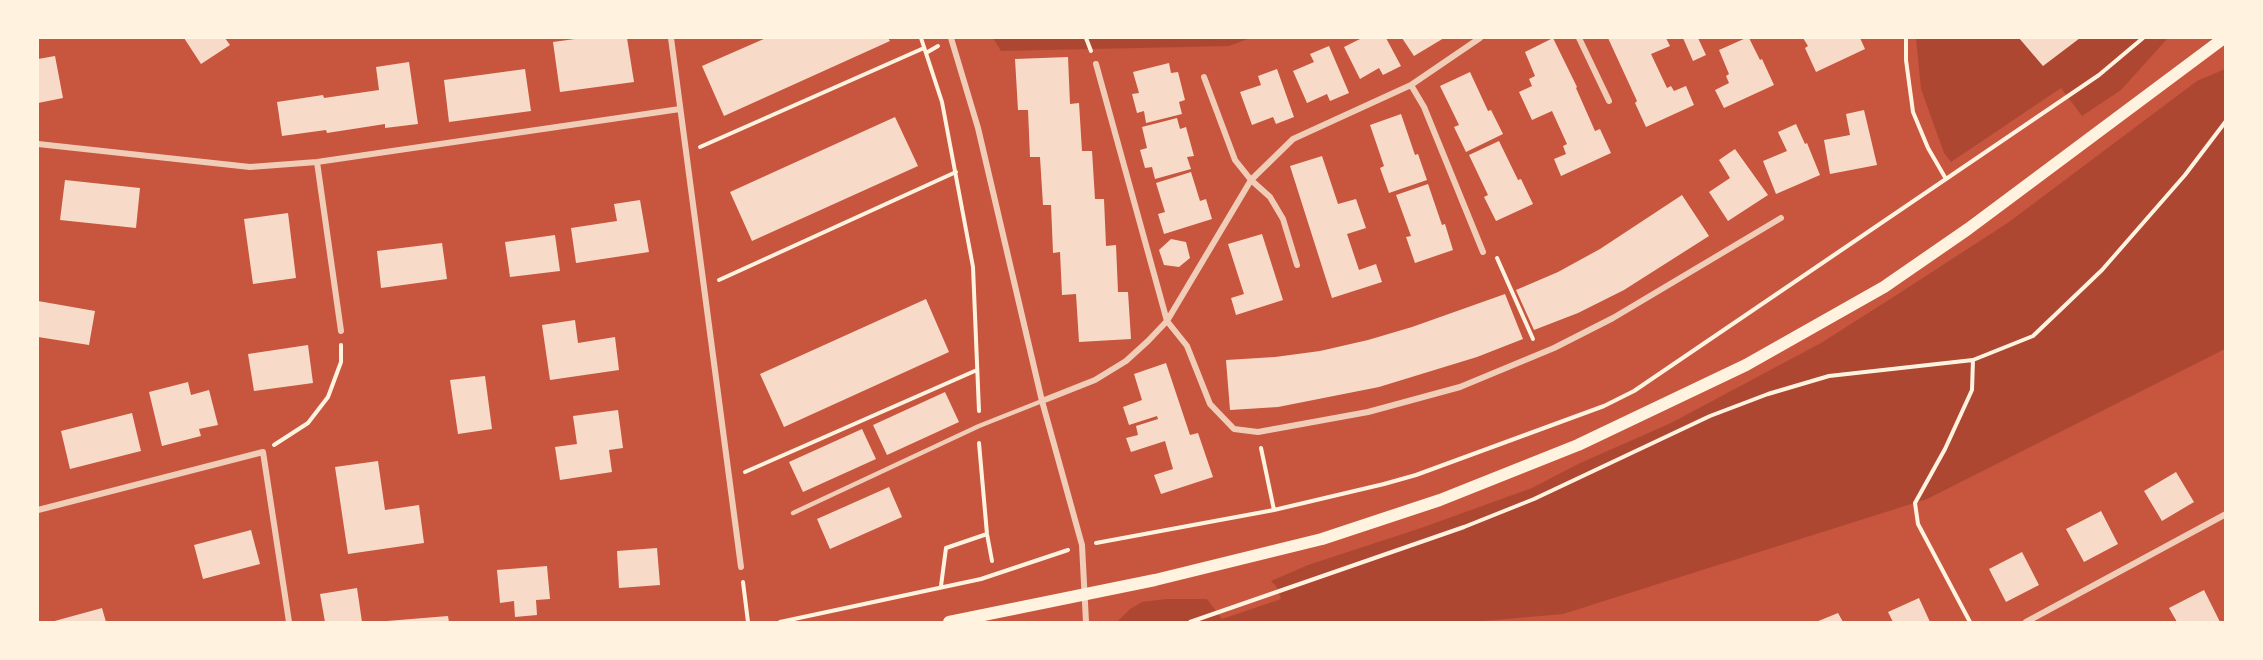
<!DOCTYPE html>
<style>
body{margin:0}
#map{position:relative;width:2263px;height:660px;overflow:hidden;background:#c8553d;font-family:Montserrat,sans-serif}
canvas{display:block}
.frame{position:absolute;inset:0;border:39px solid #fff3e0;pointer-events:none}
</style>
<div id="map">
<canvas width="2263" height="660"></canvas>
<div class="frame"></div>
</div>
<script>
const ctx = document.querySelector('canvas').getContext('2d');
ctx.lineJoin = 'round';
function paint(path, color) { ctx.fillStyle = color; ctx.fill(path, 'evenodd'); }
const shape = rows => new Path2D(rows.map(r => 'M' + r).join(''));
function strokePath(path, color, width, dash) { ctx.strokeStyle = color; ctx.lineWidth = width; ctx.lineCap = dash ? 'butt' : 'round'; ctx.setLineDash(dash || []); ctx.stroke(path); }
const green = shape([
 [993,38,1250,38,1229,46,1001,51],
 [1916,38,2019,38,2043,66,2080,38,2168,38,2121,90,2082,116,2061,88,1951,162,1944,153,1921,89],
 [2225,69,2225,349,1927,499,1563,614,1472,622,1117,622,1130,609,1142,602,1166,599,1207,599,1222,619,1281,599,1276,586,1271,581,1308,565,1421,528,1532,488,1578,464,1671,423,1821,343,1895,296,2009,222,2197,81]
]);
const building = shape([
 [184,38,225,38,230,45,201,64],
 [582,38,627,38,634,82,560,92,553,42],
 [766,38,888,38,890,41,724,116,702,66],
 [1362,38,1386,38,1401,66,1383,75,1379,68,1360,79,1344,47],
 [1402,38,1444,38,1414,56],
 [1553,38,1577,87,1576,88,1595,131,1600,129,1611,153,1561,176,1554,159,1566,154,1563,146,1567,144,1552,111,1532,120,1519,92,1532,86,1529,79,1535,76,1525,52],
 [1608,38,1666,38,1670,46,1651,54,1667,88,1671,86,1674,91,1686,86,1694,105,1646,127,1635,103,1637,101],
 [1683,38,1698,38,1706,55,1693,61],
 [1746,38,1749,38,1760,60,1762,59,1774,85,1724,108,1715,90,1729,83,1726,76,1729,74,1719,50],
 [1803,38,1860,38,1865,49,1816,72,1805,48,1808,46],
 [2019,38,2080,38,2043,66],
 [1329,46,1349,93,1330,101,1327,94,1307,103,1293,71,1314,62,1310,54],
 [55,56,63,98,38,103,38,59],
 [1068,57,1070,104,1079,103,1082,151,1092,151,1095,199,1104,199,1106,246,1116,245,1118,292,1128,292,1131,339,1079,342,1076,294,1062,295,1060,252,1053,253,1051,205,1043,205,1040,157,1030,157,1028,110,1018,110,1015,59],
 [409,62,418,124,385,128,385,124,327,133,326,130,282,136,277,102,323,95,324,98,379,90,376,67],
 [1169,63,1171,73,1178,72,1185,100,1179,102,1182,114,1146,123,1144,111,1137,113,1132,94,1139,93,1133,72],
 [525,69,531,111,449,122,444,80],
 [1277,69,1294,117,1276,124,1273,117,1252,125,1240,92,1261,85,1258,76],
 [1470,72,1488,111,1491,110,1503,134,1466,152,1454,127,1459,125,1440,86],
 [1864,110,1877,165,1830,174,1824,140,1850,135,1846,114],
 [1401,114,1415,155,1418,154,1427,180,1389,193,1380,168,1384,166,1370,125],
 [895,117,918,166,752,241,730,192],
 [1177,118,1180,129,1186,127,1194,156,1187,157,1191,169,1155,179,1152,167,1145,168,1140,150,1147,148,1142,127],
 [1796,124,1805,144,1807,143,1820,175,1776,194,1763,161,1787,151,1778,132],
 [1499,141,1518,180,1521,179,1533,204,1496,221,1484,197,1488,195,1469,155],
 [1735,149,1768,195,1728,221,1709,192,1730,178,1719,160],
 [1322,156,1338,204,1356,199,1366,228,1347,234,1359,270,1376,264,1382,282,1332,298,1290,166],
 [1191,172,1200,201,1206,199,1212,219,1164,234,1158,214,1165,212,1156,183],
 [65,180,140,188,136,228,60,220],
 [1428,184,1442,225,1445,224,1453,250,1415,263,1406,237,1411,236,1396,195],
 [1682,195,1709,236,1624,290,1578,313,1534,330,1516,290,1558,272,1600,249],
 [640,200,649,252,576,263,571,228,617,221,614,204],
 [288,213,296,278,253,284,244,219],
 [1262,234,1283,300,1236,315,1231,298,1244,294,1228,244],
 [555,235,560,271,510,277,505,242],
 [1171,239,1186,242,1190,258,1179,267,1164,265,1159,250],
 [442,243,447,279,381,288,377,251],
 [1505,294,1523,339,1477,357,1379,387,1278,407,1230,410,1226,360,1275,357,1320,351,1368,340,1412,327],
 [926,299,949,352,784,427,760,374],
 [38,301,95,311,89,345,38,337],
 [575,320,578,343,615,337,619,370,550,380,542,325],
 [308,345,313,383,254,391,248,354],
 [1166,363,1190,435,1198,433,1213,477,1161,494,1154,475,1173,469,1165,441,1131,452,1126,438,1138,435,1136,426,1158,419,1157,416,1129,425,1123,407,1142,400,1134,374],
 [485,376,492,429,458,434,450,380],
 [188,382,191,395,209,390,218,425,199,429,201,436,162,446,149,392],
 [945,392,959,422,887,455,873,425],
 [618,410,623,448,609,450,612,472,560,480,555,447,577,444,573,416],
 [132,413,141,451,70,469,61,431],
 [862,429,876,459,803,492,789,462],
 [378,461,385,510,419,505,424,543,348,554,335,467],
 [2176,472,2194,502,2162,521,2144,491],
 [889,487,902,517,830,549,817,519],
 [2101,511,2118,544,2084,562,2066,529],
 [251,530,260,564,203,579,194,545],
 [657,548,660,585,619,588,617,551],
 [2022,552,2039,585,2006,602,1989,569],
 [547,566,550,599,536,600,537,615,515,617,514,601,500,603,497,570],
 [357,588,362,622,325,622,320,594],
 [2204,590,2220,622,2177,622,2169,608],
 [1919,598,1930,622,1893,622,1888,612],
 [102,608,106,622,51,622],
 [1838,613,1843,622,1816,622],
 [448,616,449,622,387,622,387,621]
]);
const path = shape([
 [921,38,942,102,973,267,979,411],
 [1086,38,1091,51],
 [1906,38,1906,60,1913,112,1928,148,1946,179],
 [926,53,938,46],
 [700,147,924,48],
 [1497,258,1533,339],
 [719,280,956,172],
 [979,443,987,534,992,561],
 [274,445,308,423,328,397,341,362,341,345],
 [1261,448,1274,510],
 [745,472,977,370],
 [1096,543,1274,510,1384,484,1416,475,1604,406,1634,391,2099,75,2143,38],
 [743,582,748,622],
 [941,586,946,548,987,534],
 [780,622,981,579,1068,550],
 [1190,622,1464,527,1534,499,1710,416,1768,394,1829,376,1973,360,2033,336,2102,270,2185,175,2226,121],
 [1970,622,1918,524,1915,503,1945,449,1972,390,1973,360]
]);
const service = shape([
 [793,513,979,426,1042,401]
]);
const minor = shape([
 [671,38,741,567],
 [951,38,978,128,1042,401,1082,545,1086,622],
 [1579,38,1609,101],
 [1096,64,1167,321,1187,346,1210,404,1234,429,1258,432,1368,412,1460,387,1554,348,1613,318,1781,218],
 [1204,77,1235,160,1251,180,1270,197,1283,219,1297,265],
 [1411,85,1424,107,1483,252],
 [38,144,250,167,317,162,680,109],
 [317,162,341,331],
 [1042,401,1095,380,1126,361,1148,341,1167,321,1251,180,1293,139,1411,85,1480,38],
 [38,510,263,452,289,622],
 [2026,622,2226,514]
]);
const secondary = shape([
 [949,622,1155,580,1322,539,1440,500,1578,445,1746,365,1884,287,1968,229,2224,38]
]);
paint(green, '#ae4732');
paint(building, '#f7dbc8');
strokePath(path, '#fff3e0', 4);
strokePath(service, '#f1ccb7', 4.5);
strokePath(minor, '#f1ccb7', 6);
strokePath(secondary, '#fff3e0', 12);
</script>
